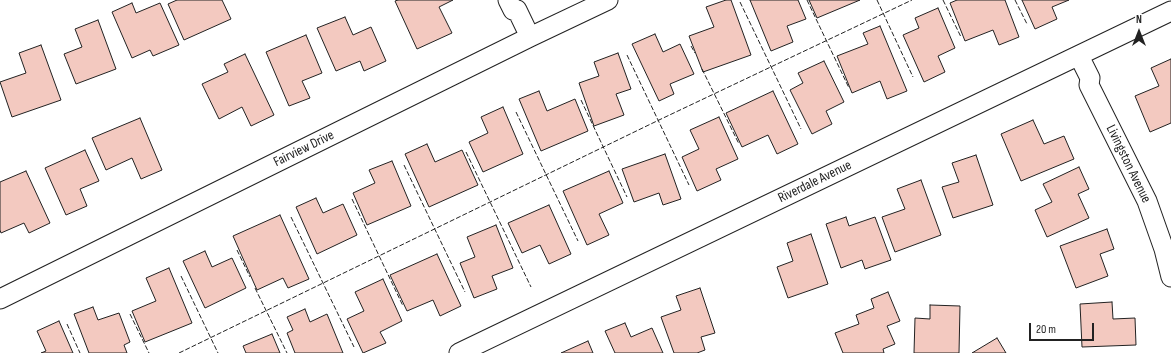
<!DOCTYPE html>
<style>
body{margin:0}
#map{position:relative;width:1171px;height:353px;overflow:hidden;background:#fff;font-family:"Sofia Sans Condensed",sans-serif}
canvas{display:block}
.north{position:absolute;left:1119px;top:12px;width:40px;height:40px;-webkit-text-stroke:3px #fff;paint-order:stroke;rotate:0deg;font-size:11px;font-weight:700;line-height:16px;text-align:center;color:#222}
.north::after{content:'';display:block;margin:auto;width:14px;height:18px;background:#222;clip-path:polygon(50% 0,100% 100%,50% 72%,0 100%)}
.scale{position:absolute;left:1029px;top:323px;width:65px;height:18px;box-sizing:border-box;border:2px solid #222;border-top:0;padding-left:5px;font-size:12px;line-height:14px;white-space:nowrap;color:#222;-webkit-text-stroke:3px #fff;paint-order:stroke}
</style>
<div id="map">
<canvas width="1171" height="353"></canvas>
<div class="north">N</div>
<div class="scale">20 m</div>
</div>
<script>
const ctx = document.querySelector('canvas').getContext('2d');
ctx.lineJoin = 'round';
function paint(path, color) { ctx.fillStyle = color; ctx.fill(path, 'evenodd'); }
const shape = rows => new Path2D(rows.map(r => 'M' + r).join(''));
function strokePath(path, color, width, dash) { ctx.strokeStyle = color; ctx.lineWidth = width; ctx.lineCap = dash ? 'butt' : 'round'; ctx.setLineDash(dash || []); ctx.stroke(path); }
function write(font, color, halo, rows, align = 'center') {
  ctx.font = font + ' "Sofia Sans Condensed",sans-serif'; ctx.lineWidth = 3; ctx.setLineDash([]); ctx.textBaseline = 'middle'; ctx.strokeStyle = halo; ctx.fillStyle = color; for (const [text, x, y, turn = 0] of rows) {
    ctx.save(); ctx.translate(x, y); ctx.rotate((+turn || 0) * Math.PI / 180); ctx.textAlign = isNaN(turn) ? turn : align; if (halo) ctx.strokeText(text, 0, 0); ctx.fillText(text, 0, 0); ctx.restore();
  }
}
const building = shape([
 [177,0,222,0,231,19,184,40,168,4,177,0],
 [398,0,453,0,439,7,452,33,417,49,395,1,398,0],
 [726,0,731,0,751,55,703,72,689,36,714,27,706,7,726,0],
 [750,0,798,0,806,19,787,26,793,42,771,51,750,0],
 [809,0,860,0,817,18,809,0],
 [957,0,1005,0,1019,37,999,45,993,30,965,41,950,3,957,0],
 [1022,0,1069,0,1052,7,1057,19,1035,29,1022,0],
 [132,3,136,13,160,3,179,45,153,56,150,50,132,58,112,12,132,3],
 [938,8,955,48,938,56,945,72,924,82,903,35,919,28,915,18,938,8],
 [345,17,353,35,371,27,386,61,364,71,360,61,336,71,317,28,345,17],
 [98,20,116,69,76,84,64,54,82,47,75,29,98,20],
 [880,26,907,91,887,99,880,81,852,93,837,56,868,44,863,33,880,26],
 [655,34,663,52,680,44,694,74,670,84,674,94,659,101,632,44,655,34],
 [306,35,322,73,302,81,310,98,289,106,266,52,306,35],
 [41,45,61,100,12,117,0,82,26,73,19,53,41,45],
 [618,53,631,89,616,94,624,115,594,126,579,83,599,76,594,62,618,53],
 [245,54,274,115,251,126,242,107,219,119,202,84,228,72,224,64,245,54],
 [1171,59,1171,123,1150,132,1135,96,1159,86,1151,68,1171,59],
 [824,61,844,102,826,111,832,124,812,134,790,90,803,83,798,73,824,61],
 [539,91,547,111,575,99,588,131,541,151,519,99,539,91],
 [773,91,798,144,777,154,768,135,742,147,726,113,773,91],
 [503,107,523,154,483,172,469,142,488,133,481,117,503,107],
 [719,117,738,159,716,169,721,180,697,191,682,157,699,149,690,130,719,117],
 [140,118,162,170,141,179,132,158,106,170,92,138,140,118],
 [1033,120,1044,144,1064,136,1074,159,1021,181,1001,134,1033,120],
 [427,144,435,162,462,150,478,185,429,207,405,154,427,144],
 [85,150,99,181,80,189,87,206,66,215,45,168,85,150],
 [665,154,681,199,663,205,659,193,634,202,622,169,665,154],
 [976,155,993,205,953,218,942,187,959,182,952,163,976,155],
 [392,161,411,206,367,225,353,193,375,183,369,170,392,161],
 [1079,167,1089,189,1078,194,1089,218,1047,237,1035,210,1052,202,1043,184,1079,167],
 [26,171,50,223,29,233,24,223,1,233,0,230,0,182,26,171],
 [609,171,623,203,599,214,609,235,587,245,563,191,609,171],
 [921,180,941,235,895,252,882,217,905,209,897,189,921,180],
 [316,198,323,213,343,204,357,235,317,254,296,207,316,198],
 [549,205,571,254,549,264,540,245,522,253,508,223,549,205],
 [280,215,309,279,288,288,283,278,257,290,233,236,280,215],
 [846,217,849,226,875,217,891,260,865,269,862,260,841,268,826,224,846,217],
 [496,225,513,268,492,276,497,289,474,298,460,263,475,257,467,237,496,225],
 [1107,229,1114,249,1100,254,1108,276,1076,288,1060,246,1107,229],
 [811,234,828,284,788,298,777,267,793,261,787,243,811,234],
 [205,251,212,267,232,258,246,288,205,308,183,261,205,251],
 [437,254,461,306,440,316,433,300,407,311,390,275,437,254],
 [169,268,192,323,145,342,132,311,156,301,146,278,169,268],
 [383,279,402,321,380,332,386,343,363,353,347,319,364,311,355,292,383,279],
 [700,288,715,333,701,337,705,350,697,353,674,353,661,317,681,310,676,296,700,288],
 [888,292,900,321,887,326,895,344,883,349,884,353,843,353,835,333,859,324,856,315,874,308,871,299,888,292],
 [1112,302,1113,319,1135,318,1136,345,1082,347,1080,304,1112,302],
 [930,305,960,306,959,353,914,353,915,318,930,319,930,305],
 [93,307,98,320,119,313,130,342,124,345,127,353,89,353,74,314,93,307],
 [305,309,310,322,327,314,343,353,295,353,287,333,293,330,287,317,305,309],
 [59,321,73,353,41,353,46,351,37,331,59,321],
 [625,323,631,337,652,328,663,353,615,353,605,331,625,323],
 [272,334,280,353,246,353,243,346,272,334],
 [997,338,1006,353,972,353,997,338],
 [588,341,593,353,561,353,588,341]
]);
const street = shape([
 [508,0,513,10,517,10,530,37],
 [1079,56,1090,78,1089,85,1147,201,1164,249,1171,277],
 [0,299,530,37,608,0],
 [459,353,1171,11]
]);
const fence = shape([
 [807,0,849,88],
 [877,0,913,77],
 [943,0,961,37],
 [1015,0,1027,24],
 [740,2,801,129],
 [691,46,695,53],
 [627,55,689,185],
 [702,69,739,144],
 [581,100,627,197],
 [516,112,578,241],
 [466,152,531,287],
 [404,165,465,292],
 [352,199,403,306],
 [291,217,354,347],
 [237,250,250,277],
 [181,276,218,353],
 [255,288,287,353],
 [130,314,149,353],
 [67,324,80,353],
 [179,353,659,120,912,0]
]);
const streetNames = [
 ["Fairview Drive",304,149,-26],
 ["Livingston Avenue",1128,164,64],
 ["Riverdale Avenue",815,182,-26]
];
paint(building, '#f3c9c0');
strokePath(building, '#222', 1);
strokePath(street, '#222', 21);
strokePath(street, '#fff', 19);
strokePath(fence, '#222', 1, [5, 2]);
write('14px', '#222', '#fff', streetNames);
</script>
